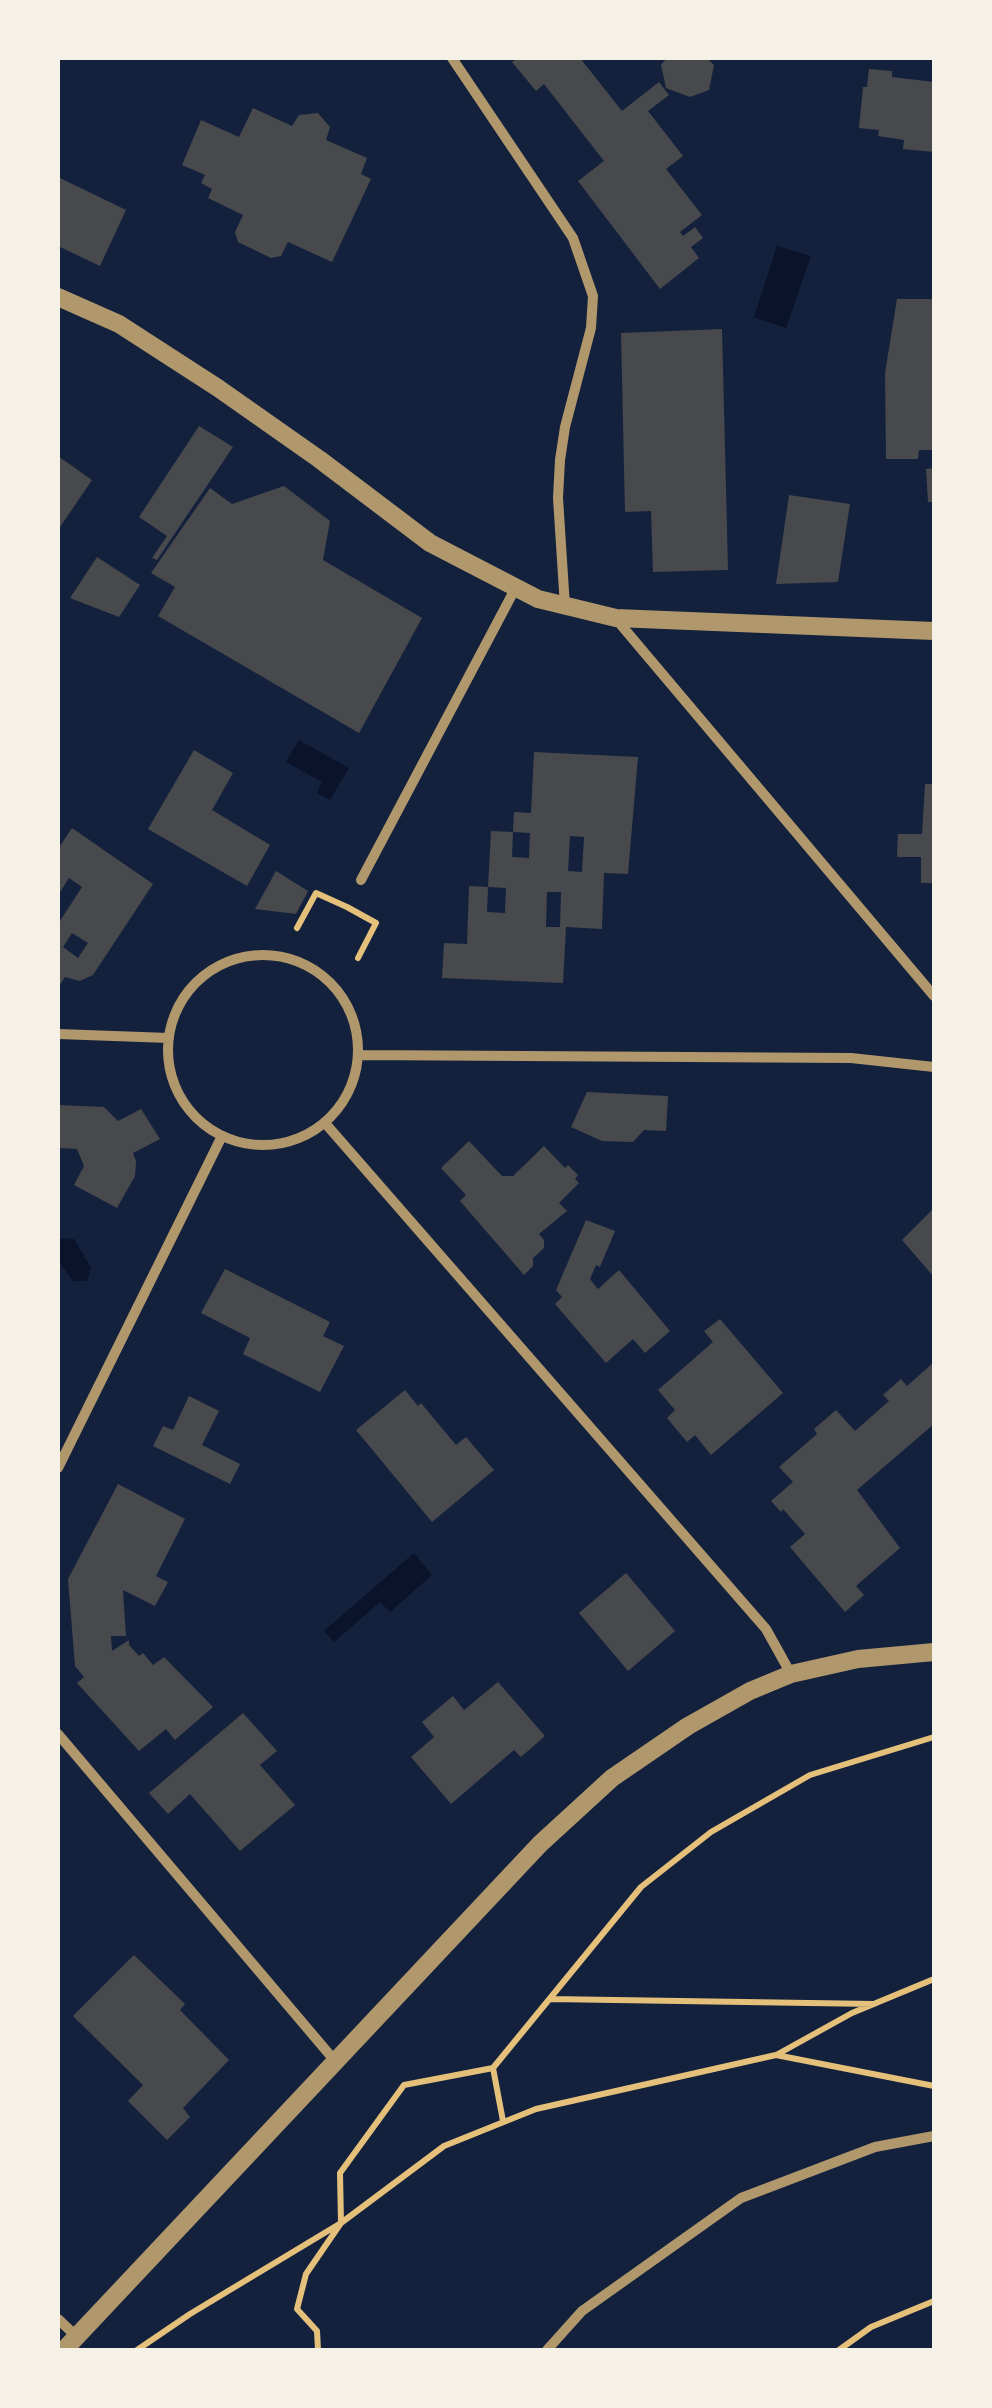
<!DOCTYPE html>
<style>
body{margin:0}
#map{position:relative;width:992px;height:2408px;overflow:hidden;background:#14213d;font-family:Cabin,sans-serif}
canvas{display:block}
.frame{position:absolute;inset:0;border:60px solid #f6f1e7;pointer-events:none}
</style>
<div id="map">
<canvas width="992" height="2408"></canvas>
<div class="frame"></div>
</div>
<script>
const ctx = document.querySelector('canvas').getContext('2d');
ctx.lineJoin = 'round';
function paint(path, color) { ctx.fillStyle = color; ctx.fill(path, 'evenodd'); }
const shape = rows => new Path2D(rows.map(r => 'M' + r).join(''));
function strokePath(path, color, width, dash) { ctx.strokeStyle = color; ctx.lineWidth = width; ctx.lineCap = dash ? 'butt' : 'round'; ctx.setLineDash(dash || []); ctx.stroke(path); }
const water = shape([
 [777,246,811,256,786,328,754,317],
 [299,740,349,768,330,800,317,793,322,782,286,762],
 [58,1238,74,1239,91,1268,87,1281,73,1281,58,1261],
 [414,1553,432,1575,390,1612,380,1602,334,1642,324,1631]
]);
const building = shape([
 [518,58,580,58,622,111,659,82,669,95,648,111,683,156,666,169,702,215,680,232,683,236,695,227,703,238,691,247,699,258,660,289,578,181,604,161,544,84,536,91,512,62],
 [667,58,707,58,714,65,709,90,690,97,666,88,661,65],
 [869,69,892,71,892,77,934,82,934,152,903,149,904,140,878,136,879,130,859,128,863,87,867,87],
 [253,108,292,126,299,115,318,113,330,127,326,140,367,158,361,174,371,179,332,262,288,242,281,256,271,258,238,242,235,232,243,215,208,198,212,189,201,183,205,175,182,165,201,120,239,137],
 [58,177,126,210,100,266,58,246],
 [897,299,934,299,934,450,919,450,918,459,886,459,885,373],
 [722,329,728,570,653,572,651,511,625,512,621,333],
 [199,426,233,447,157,560,152,558,167,536,139,517],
 [58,456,92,480,58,530],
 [934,468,934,502,928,502,926,469],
 [284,486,330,521,323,560,422,618,359,733,158,616,175,587,151,573,210,488,232,504],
 [789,495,850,504,838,582,776,584],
 [97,557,140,585,119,617,70,598],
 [194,750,233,773,212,810,270,845,247,886,148,829],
 [534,752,638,757,628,874,604,873,602,929,566,927,563,983,442,978,444,943,467,944,469,886,488,887,487,912,505,913,506,888,488,887,491,831,513,832,512,857,529,858,530,833,513,832,514,812,531,813],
 [570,836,584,837,582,872,568,871],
 [547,892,561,892,560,927,546,927],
 [925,784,934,784,934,883,921,883,921,857,897,857,898,834,922,834],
 [72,828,153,884,93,975,80,981,65,977,58,988,58,924,82,887,69,878,58,895,58,849],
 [72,933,88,943,78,958,63,947],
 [276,871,308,891,296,914,255,909],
 [587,1092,668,1096,666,1131,644,1130,633,1142,602,1141,571,1127],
 [58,1105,104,1107,118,1121,141,1109,160,1139,133,1153,136,1161,135,1176,117,1208,74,1185,84,1166,77,1149,58,1148],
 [469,1141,502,1176,513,1176,544,1146,565,1168,568,1165,578,1175,575,1179,579,1183,559,1203,567,1211,539,1234,544,1240,544,1248,533,1258,533,1266,524,1275,460,1201,466,1195,441,1168],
 [934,1208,934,1277,902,1240],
 [586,1220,615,1231,600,1267,596,1265,590,1279,598,1289,619,1270,670,1331,645,1353,633,1339,606,1363,555,1304,562,1297,556,1290],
 [225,1269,330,1322,323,1336,344,1346,320,1392,243,1354,250,1338,201,1313],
 [720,1319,783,1393,711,1455,695,1435,687,1442,667,1418,675,1410,658,1390,713,1342,704,1331],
 [934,1362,934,1424,857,1490,900,1548,856,1586,864,1595,845,1612,790,1547,805,1534,783,1509,781,1512,771,1501,793,1482,779,1467,817,1434,814,1429,836,1410,855,1431,889,1401,883,1395,901,1379,907,1386],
 [405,1390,418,1406,421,1403,456,1445,466,1437,494,1470,432,1522,356,1430],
 [189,1396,219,1411,202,1445,240,1464,230,1484,153,1446,163,1426,173,1430],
 [118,1484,185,1519,156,1576,168,1582,155,1606,123,1590,126,1636,111,1636,112,1651,129,1640,129,1645,139,1656,143,1653,153,1665,164,1657,213,1707,175,1740,166,1729,139,1751,77,1683,84,1677,75,1666,68,1579],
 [626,1573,675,1631,628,1671,579,1613],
 [498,1682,545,1736,521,1757,514,1750,451,1804,411,1757,434,1737,422,1722,453,1696,464,1710],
 [243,1713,277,1751,260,1765,295,1805,240,1851,190,1794,168,1814,149,1793],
 [134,1955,185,2004,180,2010,229,2060,183,2108,190,2117,167,2140,128,2101,143,2085,73,2016]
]);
const path = shape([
 [297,928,316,893,347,907,376,923,358,958],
 [550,1999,874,2004],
 [778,2054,852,2013,934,1979],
 [493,2068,503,2121],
 [137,2350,190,2314,341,2223,444,2146,536,2109,776,2055,934,2086],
 [318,2350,317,2331,297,2309,306,2274,341,2223,340,2173,404,2085,493,2068,641,1887,711,1832,810,1775,934,1737],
 [839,2350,871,2327,934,2301]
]);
const minor = shape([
 [452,58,573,238,593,296,591,328,565,427,560,460,558,498,565,607],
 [616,619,934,996],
 [361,880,515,589],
 '168 1050a95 95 0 1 1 190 0a95 95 0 1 1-190 0Z',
 [58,1034,169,1038],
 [358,1055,851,1058,934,1067],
 [325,1123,766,1629,791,1674],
 [58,1468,222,1136],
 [58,1734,335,2061],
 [58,2319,76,2336],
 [547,2350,582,2311,741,2198,875,2147,934,2136]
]);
const tertiary = shape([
 [58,297,119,324,218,388,319,459,430,543,538,599,616,618,934,631],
 [64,2350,540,1844,612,1778,688,1726,750,1691,791,1674,858,1659,934,1652]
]);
paint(water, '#0b132b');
paint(building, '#48494c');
strokePath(path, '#e5c07b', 6);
strokePath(minor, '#b1986c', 10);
strokePath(tertiary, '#b1986c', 18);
</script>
